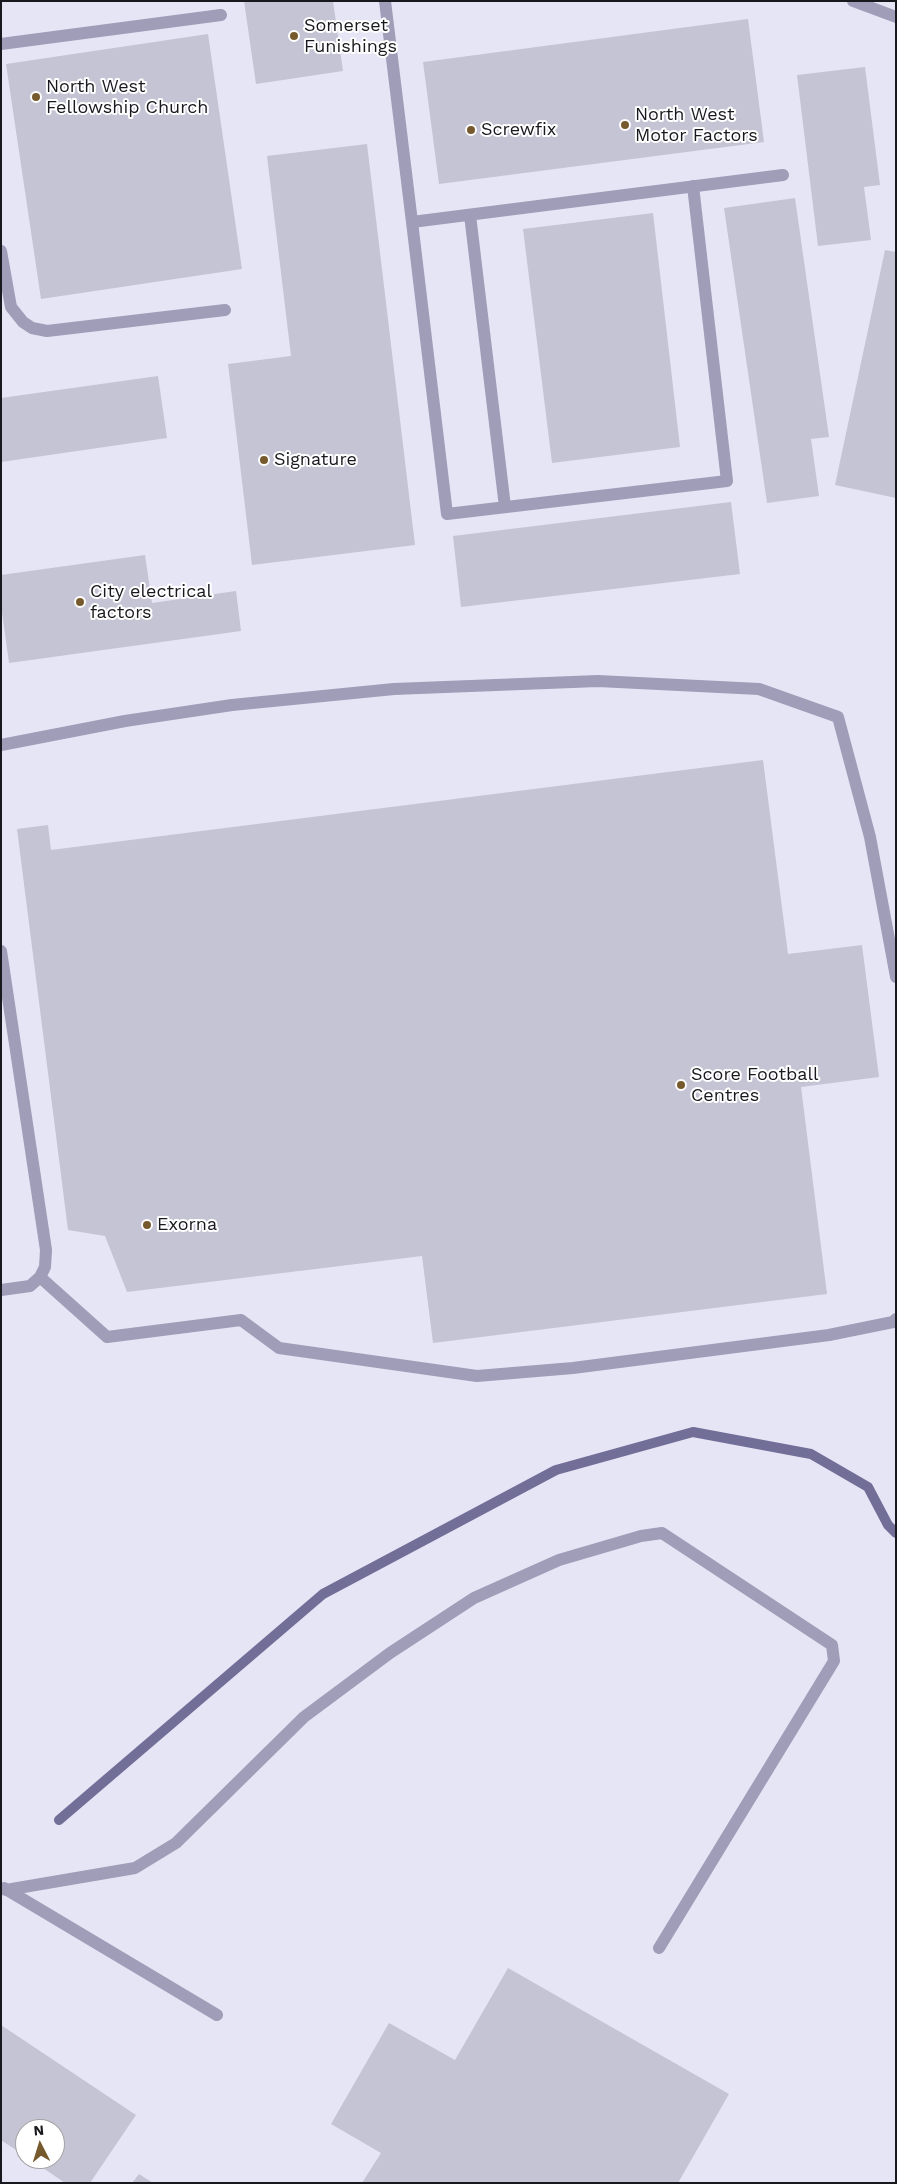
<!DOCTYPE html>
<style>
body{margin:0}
#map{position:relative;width:897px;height:2184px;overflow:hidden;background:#e6e5f6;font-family:"Work Sans",sans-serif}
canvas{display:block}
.frame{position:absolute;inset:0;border:2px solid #18181e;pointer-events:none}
.north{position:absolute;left:15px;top:2119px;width:50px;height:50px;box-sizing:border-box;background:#fff;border:1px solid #a3a3a5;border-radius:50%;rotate:355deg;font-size:14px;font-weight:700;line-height:20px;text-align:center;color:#18181e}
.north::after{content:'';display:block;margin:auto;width:18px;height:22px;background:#765a2d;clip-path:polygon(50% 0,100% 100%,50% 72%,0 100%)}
</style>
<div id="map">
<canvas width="897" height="2184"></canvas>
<div class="frame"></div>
<div class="north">N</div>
</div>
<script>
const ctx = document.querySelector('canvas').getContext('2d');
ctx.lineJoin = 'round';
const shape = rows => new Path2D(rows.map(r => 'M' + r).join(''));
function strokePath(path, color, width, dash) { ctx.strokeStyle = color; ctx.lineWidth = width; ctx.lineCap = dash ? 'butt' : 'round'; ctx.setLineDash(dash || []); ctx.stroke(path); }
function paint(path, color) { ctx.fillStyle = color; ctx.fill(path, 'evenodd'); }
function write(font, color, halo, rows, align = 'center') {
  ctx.font = font + ' "Work Sans",sans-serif'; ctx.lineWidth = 4; ctx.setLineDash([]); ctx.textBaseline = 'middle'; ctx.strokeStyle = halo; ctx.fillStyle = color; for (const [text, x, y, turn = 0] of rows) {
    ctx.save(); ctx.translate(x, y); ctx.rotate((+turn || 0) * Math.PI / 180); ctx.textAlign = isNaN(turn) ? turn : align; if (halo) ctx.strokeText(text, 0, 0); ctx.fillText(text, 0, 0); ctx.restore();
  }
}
const stream = shape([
 [59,1820,323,1594,556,1470,693,1432,811,1454,868,1487,888,1525,896,1533]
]);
const building = shape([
 [244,1,333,1,343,71,256,84],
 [748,19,764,142,439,184,423,62],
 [208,34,242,269,41,299,6,64],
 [865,67,880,185,864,187,871,240,818,246,797,75],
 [367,144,415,545,252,565,228,364,291,356,267,156],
 [795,198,829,437,811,439,819,496,767,503,724,208],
 [653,213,680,447,552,463,523,229],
 [885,250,896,252,896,498,835,485],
 [158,376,167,438,1,462,1,398],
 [731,502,740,574,461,607,453,536],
 [145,555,152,603,236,591,241,631,9,663,1,605,1,575],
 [763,760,788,954,862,945,879,1077,801,1087,827,1294,433,1343,422,1256,127,1292,105,1236,68,1230,17,829,48,825,51,850],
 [508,1968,729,2094,678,2183,362,2183,381,2153,331,2124,389,2023,455,2060],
 [1,2025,136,2115,90,2183,65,2183,30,2159,55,2159,55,2129,25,2129,25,2156,1,2140],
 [139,2174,153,2183,132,2183]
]);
const lane = shape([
 [385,1,412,222,783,175],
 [853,1,896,17],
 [1,44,221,15],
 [470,215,505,507],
 [412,222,447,514,727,481,693,186],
 [1,251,11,307,23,322,32,328,47,331,225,310],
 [1,745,125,721,232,705,394,689,598,681,759,689,838,717,870,837,896,977],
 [1,951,46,1250,45,1267,40,1277,30,1286,1,1290],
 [40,1277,107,1337,241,1320,279,1348,477,1376,573,1368,829,1335,893,1322,896,1319],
 [4,1888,217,2015],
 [6,1890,135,1868,176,1843,304,1717,390,1653,474,1598,559,1560,641,1536,662,1533,832,1645,834,1661,659,1948]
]);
const markers = [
 [294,36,5,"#765a2d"],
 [36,97,5,"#765a2d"],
 [625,125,5,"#765a2d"],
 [471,130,5,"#765a2d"],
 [264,460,5,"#765a2d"],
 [80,602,5,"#765a2d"],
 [681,1085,5,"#765a2d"],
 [147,1225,5,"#765a2d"]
];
const poiNames = [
 ["Somerset",304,26],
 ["Funishings",304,47],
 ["North West",46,87],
 ["Fellowship Church",46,108],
 ["North West",635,115],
 ["Motor Factors",635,136],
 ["Screwfix",481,130],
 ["Signature",274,460],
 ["City electrical",90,592],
 ["factors",90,613],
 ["Score Football",691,1075],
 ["Centres",691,1096],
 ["Exorna",157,1225]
];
strokePath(stream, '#716e97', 10);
paint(building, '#c4c4d4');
strokePath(lane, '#9f9db7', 12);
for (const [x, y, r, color] of markers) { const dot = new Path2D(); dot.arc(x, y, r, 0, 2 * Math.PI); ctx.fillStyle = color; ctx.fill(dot); strokePath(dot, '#fff', 2); }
write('18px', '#18181e', '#fff', poiNames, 'left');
</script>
